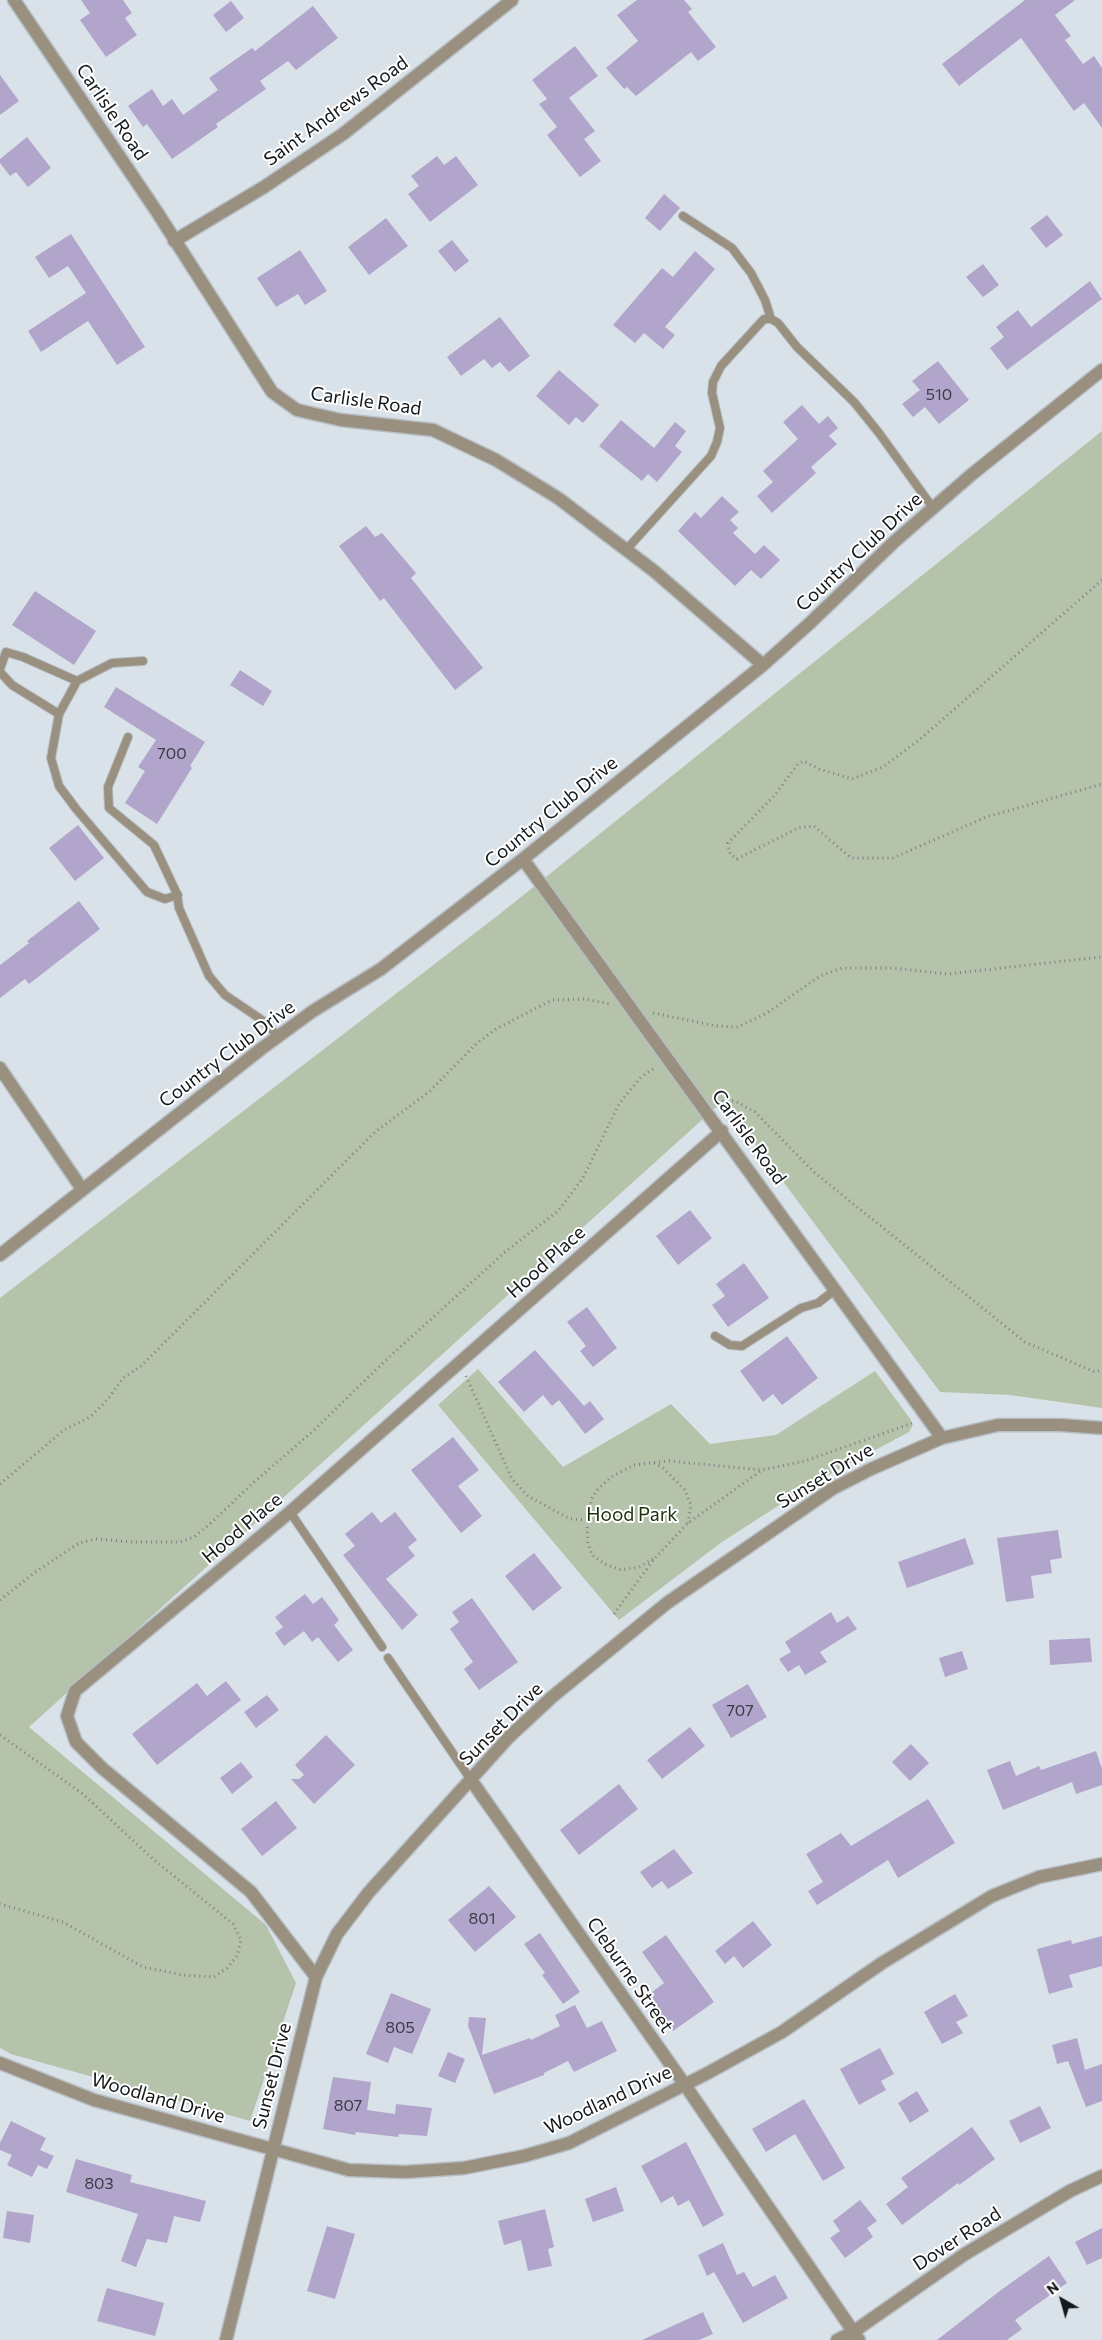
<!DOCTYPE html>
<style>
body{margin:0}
#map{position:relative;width:1102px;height:2340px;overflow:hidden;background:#dae2e9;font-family:Commissioner,sans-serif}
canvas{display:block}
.north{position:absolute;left:1037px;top:2275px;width:50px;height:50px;-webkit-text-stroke:4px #fff;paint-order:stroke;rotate:322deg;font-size:14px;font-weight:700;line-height:20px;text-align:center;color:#15181a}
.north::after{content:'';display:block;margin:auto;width:18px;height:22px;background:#15181a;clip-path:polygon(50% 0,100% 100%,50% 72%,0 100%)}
</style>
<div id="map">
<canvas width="1102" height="2340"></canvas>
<div class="north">N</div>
</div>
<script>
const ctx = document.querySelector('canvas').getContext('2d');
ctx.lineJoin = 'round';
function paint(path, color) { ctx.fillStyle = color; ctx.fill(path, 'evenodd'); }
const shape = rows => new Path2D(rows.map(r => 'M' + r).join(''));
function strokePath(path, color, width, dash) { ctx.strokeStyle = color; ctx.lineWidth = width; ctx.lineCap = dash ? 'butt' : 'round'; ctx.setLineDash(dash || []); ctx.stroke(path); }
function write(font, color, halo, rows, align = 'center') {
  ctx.font = font + ' Commissioner,sans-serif'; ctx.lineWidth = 4; ctx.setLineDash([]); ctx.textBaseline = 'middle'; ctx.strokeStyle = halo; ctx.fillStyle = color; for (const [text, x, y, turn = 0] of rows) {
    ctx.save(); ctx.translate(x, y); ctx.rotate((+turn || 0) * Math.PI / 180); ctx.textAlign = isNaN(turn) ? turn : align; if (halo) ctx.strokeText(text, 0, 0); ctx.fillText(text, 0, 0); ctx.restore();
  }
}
const green = shape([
 [1102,431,1102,1408,1010,1395,940,1392,723,1101,29,1727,266,1925,296,1983,250,2121,11,2054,0,2048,0,1298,501,913],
 [478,1369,563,1467,671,1404,710,1444,776,1435,875,1371,911,1420,912,1427,909,1432,815,1482,722,1542,619,1620,438,1405]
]);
const building = shape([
 [81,0,123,0,132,13,125,18,137,35,106,57,80,20,90,13],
 [637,0,684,0,692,9,688,12,716,47,698,61,691,52,636,96,627,87,624,89,606,68,638,41,617,15],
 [1025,0,1075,0,1055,15,1071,36,1065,40,1083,64,1094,56,1102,68,1102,128,1084,103,1074,111,1021,38,959,86,942,64],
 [231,1,244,18,226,32,213,15],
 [313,6,338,38,296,70,288,61,260,81,266,89,216,124,218,127,172,159,147,124,143,127,128,106,152,89,163,106,172,99,183,115,218,90,209,78,252,48,255,51],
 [575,46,598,76,569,98,595,131,584,139,601,161,580,177,547,135,557,127,539,104,547,99,532,80],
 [0,75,19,101,0,115],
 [27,137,51,168,28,187,16,172,10,176,0,163,0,159],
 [437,156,444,165,456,156,478,185,430,222,408,194,419,186,411,176],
 [664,194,680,208,660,231,645,218],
 [1047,215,1063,235,1046,248,1030,228],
 [386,218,408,246,369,275,348,247],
 [71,234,145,347,117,365,88,321,41,352,28,331,86,293,68,266,49,278,35,257],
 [452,240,469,261,455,272,438,251],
 [300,250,327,291,305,305,298,294,276,307,257,278],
 [695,251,715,269,665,327,675,335,663,349,644,333,635,343,613,325,662,268,673,277],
 [983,264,999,285,983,297,966,277],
 [1090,281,1102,299,1007,370,990,348,1004,337,996,327,1018,310,1031,327],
 [500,317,530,356,509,372,500,362,492,368,484,359,461,376,447,357],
 [938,361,969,400,939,424,925,407,913,417,902,404,920,390,912,381],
 [559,370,599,405,583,423,576,417,569,425,536,396],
 [802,405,819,424,828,416,838,428,829,436,837,444,811,467,816,473,772,513,757,496,773,482,763,471,798,439,783,422],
 [621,420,654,448,675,422,686,431,675,446,682,452,657,482,648,474,642,481,599,446],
 [722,496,739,512,730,520,738,528,733,533,755,554,764,545,780,560,761,579,751,570,735,586,678,531,695,512,701,518],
 [366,526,375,537,382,533,416,573,411,578,483,668,455,690,384,598,380,601,339,546],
 [35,591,96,631,74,665,12,625],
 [240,670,272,691,263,706,230,685],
 [116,687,205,742,190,766,192,768,157,824,125,803,145,771,138,767,156,740,104,707],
 [78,825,104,858,75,881,49,848],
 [79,901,100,929,29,984,25,979,0,998,0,965,29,943,27,941],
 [690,1210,712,1238,678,1265,656,1236],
 [744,1263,769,1298,728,1327,712,1305,725,1296,716,1284],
 [587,1307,617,1348,593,1367,580,1351,586,1346,567,1322],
 [787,1336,818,1378,782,1405,773,1394,763,1402,740,1371],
 [535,1350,584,1406,590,1401,604,1419,585,1434,559,1400,552,1406,543,1395,524,1412,498,1382],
 [453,1437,479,1470,458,1486,482,1516,461,1533,411,1470],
 [372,1512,381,1523,395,1512,417,1540,408,1547,415,1556,386,1579,418,1615,402,1630,343,1555,355,1546,345,1534],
 [1058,1530,1062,1558,1050,1560,1052,1573,1031,1576,1034,1598,1006,1602,997,1538],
 [965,1538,974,1564,907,1588,898,1562],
 [534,1553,562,1588,533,1611,505,1576],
 [305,1594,313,1604,322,1597,339,1620,334,1625,353,1650,338,1662,318,1637,312,1642,304,1631,284,1646,275,1633,283,1627,275,1617],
 [472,1598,518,1662,479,1690,464,1669,473,1662,450,1629,459,1622,452,1612],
 [831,1612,837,1623,848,1616,857,1629,820,1652,827,1662,805,1675,799,1665,788,1672,779,1659,791,1652,785,1642],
 [1090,1638,1092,1662,1050,1665,1049,1640],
 [962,1651,968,1669,945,1677,939,1658],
 [226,1681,241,1700,157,1765,132,1734,197,1683,207,1696],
 [748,1684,767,1717,731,1738,712,1705],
 [267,1695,279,1710,256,1728,244,1712],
 [690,1727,705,1746,662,1779,647,1760],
 [326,1735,355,1765,314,1804,291,1779,299,1779,304,1775,295,1765],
 [911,1744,929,1763,910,1781,892,1762],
 [1096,1751,1102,1769,1102,1785,1076,1794,1072,1782,1003,1810,987,1770,1010,1761,1016,1776,1039,1766,1041,1770],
 [241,1762,253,1777,232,1794,220,1778],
 [619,1784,638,1809,579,1855,560,1830],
 [928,1799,955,1843,898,1878,888,1860,817,1905,808,1891,823,1882,806,1854,841,1833,851,1846],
 [276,1801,297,1828,262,1856,241,1829],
 [674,1849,693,1873,668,1889,662,1881,652,1888,640,1872],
 [489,1886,516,1917,475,1952,448,1920],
 [753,1921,772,1945,743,1968,734,1956,725,1964,715,1951],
 [540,1933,580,1992,563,2004,542,1975,545,1973,524,1944],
 [666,1935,714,2002,673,2031,648,1995,664,1983,642,1952],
 [1102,1936,1102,1966,1069,1975,1073,1987,1049,1994,1037,1949,1071,1940,1072,1944],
 [391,1993,431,2009,412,2054,394,2047,388,2063,366,2054],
 [955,1994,968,2016,956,2022,963,2033,942,2044,924,2012],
 [575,2005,587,2028,602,2021,617,2051,574,2072,568,2061,544,2073,544,2075,494,2094,468,2026,469,2017,486,2018,482,2055,530,2038,531,2040,560,2026,555,2015],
 [1077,2038,1085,2070,1102,2064,1102,2101,1086,2107,1068,2061,1057,2064,1052,2045],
 [880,2048,894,2074,881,2081,886,2090,859,2105,840,2069],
 [448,2052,465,2059,455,2083,438,2076],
 [333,2077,371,2082,367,2110,395,2114,396,2104,432,2108,427,2136,399,2134,398,2137,356,2132,355,2135,323,2129],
 [917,2091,929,2111,910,2123,898,2103],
 [804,2099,845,2168,823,2181,795,2134,766,2152,752,2129],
 [1040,2106,1051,2128,1020,2143,1009,2121],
 [11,2121,46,2138,40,2150,54,2156,47,2169,38,2165,32,2177,7,2165,12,2155,0,2150,0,2143],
 [972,2127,995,2159,959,2185,958,2183,902,2225,886,2204,908,2187,901,2178],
 [686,2142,724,2215,703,2227,689,2200,678,2206,673,2196,661,2203,641,2166],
 [76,2159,132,2175,130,2182,206,2201,200,2222,174,2216,167,2243,147,2239,136,2267,121,2261,138,2214,66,2192],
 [616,2187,624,2211,593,2222,585,2199],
 [860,2200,877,2221,867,2228,873,2237,845,2258,830,2238,840,2231,833,2221],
 [545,2209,554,2247,548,2249,552,2266,528,2271,521,2240,504,2245,498,2221],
 [7,2211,34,2215,30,2243,3,2238],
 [327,2226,355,2234,335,2299,307,2291],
 [1102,2228,1102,2258,1087,2265,1075,2242],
 [723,2243,737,2275,744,2272,753,2287,775,2275,788,2298,743,2323,714,2272,707,2276,698,2255],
 [1049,2256,1067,2283,1015,2320,1022,2329,1007,2340,937,2340,1001,2290],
 [107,2288,164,2303,155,2336,97,2321],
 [703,2312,713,2334,699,2340,642,2340]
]);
const path = shape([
 [1102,580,919,740,883,767,852,779,819,769,804,761,798,764,774,796,728,843,730,854,737,859,798,828,814,826,851,858,893,858,986,817,1102,784],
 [653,1013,716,1026,738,1027,767,1013,820,976,842,968,893,968,947,974,1102,957],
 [718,1104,723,1101,735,1101,755,1112,815,1173,1025,1342,1095,1372,1102,1369],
 [466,1376,512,1479,528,1496,570,1519,588,1520],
 [654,1463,663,1468,685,1490,691,1505,688,1523],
 [0,1484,64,1430,90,1417,108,1399,123,1378,140,1367,375,1132,430,1091,476,1044,496,1029,552,1000,585,999,610,1004],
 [653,1559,639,1567,621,1570,605,1564,592,1555,588,1543,587,1529,591,1500,598,1489,611,1477,634,1465,669,1461,762,1470],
 [0,1600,34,1573,79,1543,96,1539,132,1542,180,1542,194,1537,212,1522,253,1483,312,1432,387,1359,505,1252,558,1211,583,1178,619,1104,641,1077,656,1067],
 [614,1614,654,1559,688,1523,762,1470,805,1461,913,1423],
 [0,1735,83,1794,153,1859,233,1924,241,1940,237,1956,227,1968,214,1977,183,1975,143,1967,63,1922,0,1904]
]);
const lane = shape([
 [683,216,732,248,751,273,765,300,771,319],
 [626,550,711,456,717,442,720,428,712,393,713,382,721,366,764,319,771,319,778,323,797,347,854,402,879,433,933,508],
 [0,669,6,652,23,657,77,681,112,663,143,661],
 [0,672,12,685,59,714,51,758,59,786,77,810,147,892,165,899,178,895],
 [59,714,77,681],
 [128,737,108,787,109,808,154,845,177,894,179,908,209,976,225,995,262,1020,278,1036],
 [715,1336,730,1345,742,1346,801,1308,818,1303,836,1289],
 [290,1512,382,1647],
 [388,1658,471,1780]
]);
const street = shape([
 [14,0,157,212,272,392,297,410,341,420,433,430,496,460,558,498,654,571,763,665],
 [174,241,264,187,343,134,512,0],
 [523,859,942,1438],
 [0,1068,82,1189],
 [0,1255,261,1049,313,1011,381,969,523,859,763,665,810,623,895,541,971,475,1102,370],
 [471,1780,685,2085,859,2340],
 [316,1977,251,1892,102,1768,76,1742,67,1716,75,1691,290,1512,722,1131],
 [0,2063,94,2100,349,2170,405,2172,464,2168,524,2156,569,2143,706,2074,782,2032,882,1963,992,1896,1039,1877,1102,1864],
 [226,2340,316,1977,337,1934,369,1892,509,1737,552,1697,667,1603,832,1489,871,1469,942,1438,998,1425,1060,1425,1102,1428],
 [837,2340,853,2332,965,2254,1070,2191,1102,2176]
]);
const numberNames = [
 ["510",939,395],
 ["700",172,754],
 ["707",740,1711],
 ["801",482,1919],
 ["805",400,2028],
 ["807",348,2106],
 ["803",99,2184]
];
const streetNames = [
 ["Saint Andrews Road",336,111,-36],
 ["Carlisle Road",112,112,56],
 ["Carlisle Road",366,401,8],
 ["Country Club Drive",859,552,-43],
 ["Country Club Drive",551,812,-39],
 ["Country Club Drive",227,1054,-37],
 ["Carlisle Road",749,1137,54],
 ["Hood Place",546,1262,-42],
 ["Sunset Drive",825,1476,-31],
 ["Hood Place",242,1528,-40],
 ["Sunset Drive",501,1724,-45],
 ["Cleburne Street",630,1975,55],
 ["Sunset Drive",272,2076,-76],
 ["Woodland Drive",158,2098,16],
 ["Woodland Drive",608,2100,-25],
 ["Dover Road",957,2239,-33]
];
const parkNames = [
 ["Hood Park",632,1515]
];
paint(green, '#b4c3a9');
paint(building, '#b1a5cb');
strokePath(lane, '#b7bec4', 10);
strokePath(street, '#b7bec4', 15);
strokePath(path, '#7b8186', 3, [1, 4]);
strokePath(lane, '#999080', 8);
strokePath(street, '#999080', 12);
write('16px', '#3c3b46', null, numberNames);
write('19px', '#15181a', '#fff', streetNames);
write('19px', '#1c3008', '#fff', parkNames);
</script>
